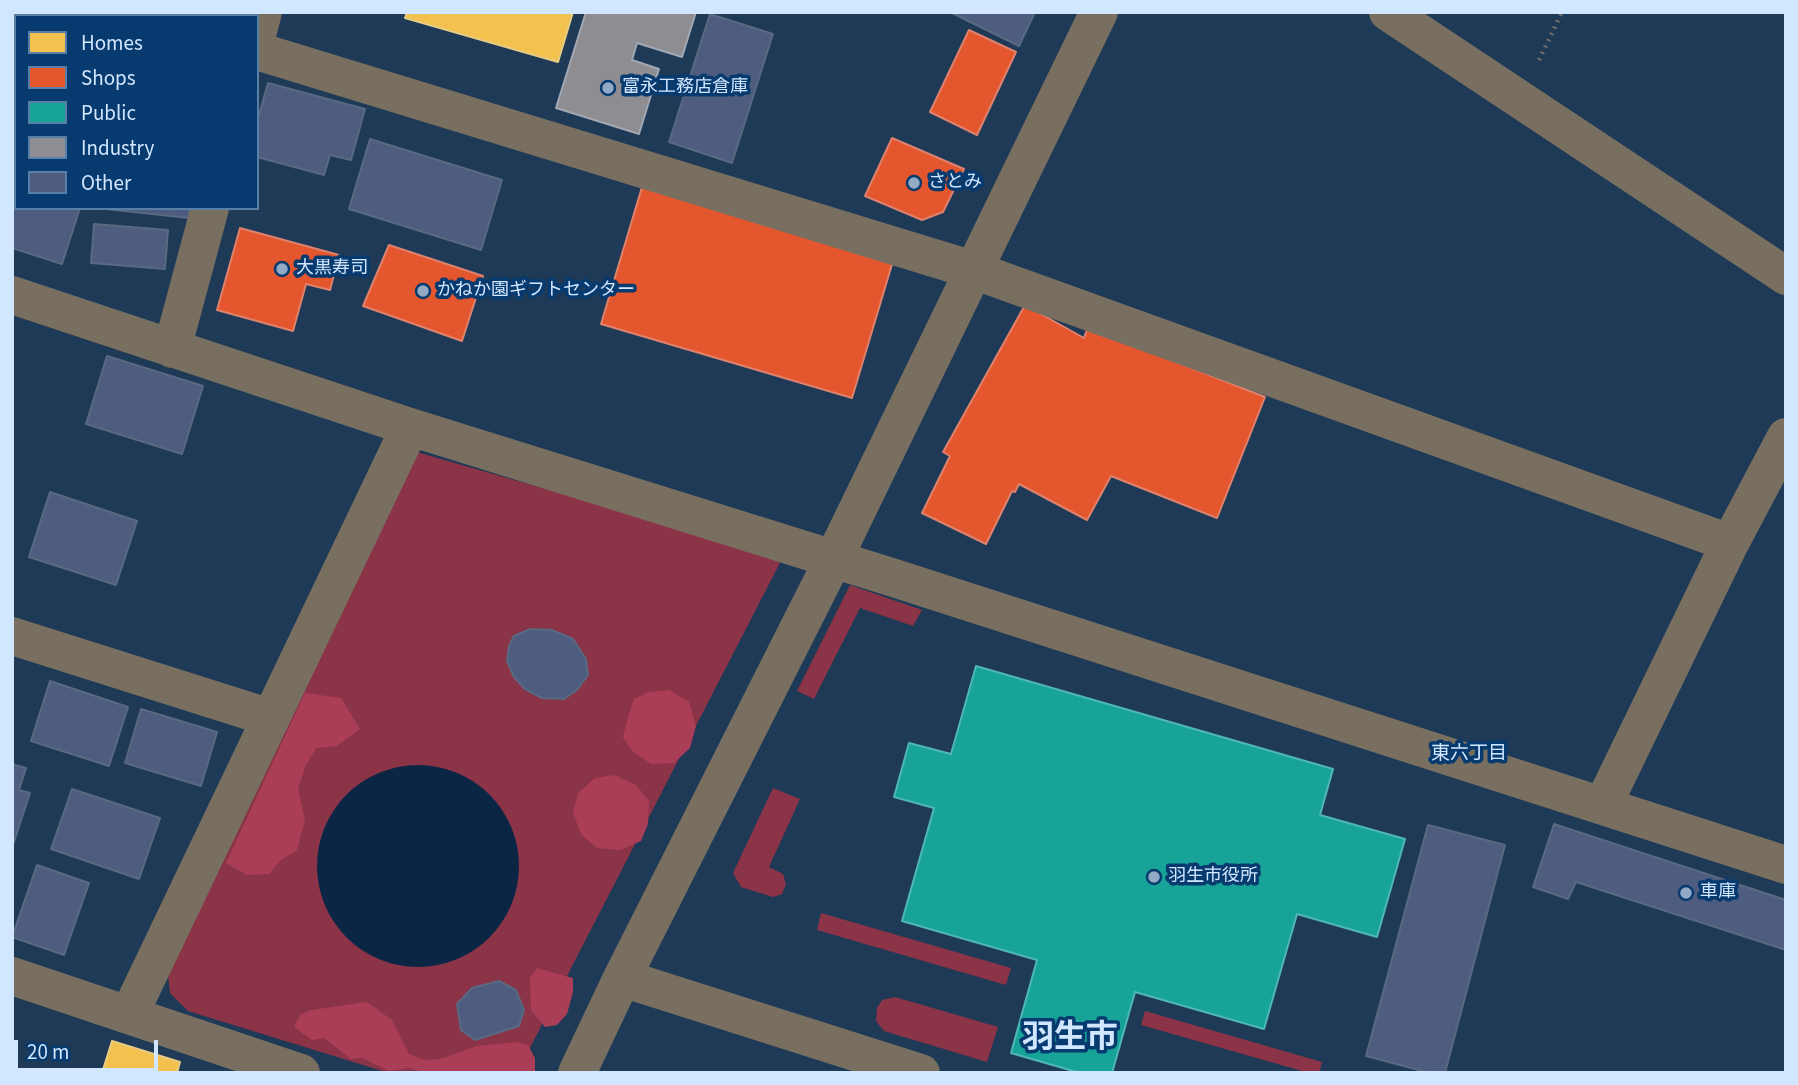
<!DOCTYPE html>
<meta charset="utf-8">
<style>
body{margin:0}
#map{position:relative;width:1798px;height:1085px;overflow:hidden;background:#1e3a57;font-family:"Source Sans 3",sans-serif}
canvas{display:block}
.frame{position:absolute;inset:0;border:14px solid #d1e6ff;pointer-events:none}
.legend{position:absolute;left:14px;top:14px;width:245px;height:196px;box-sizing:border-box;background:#073a6e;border:2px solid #587fa8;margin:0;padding:9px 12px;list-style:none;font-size:21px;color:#d1e6ff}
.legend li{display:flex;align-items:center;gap:14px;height:35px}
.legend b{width:35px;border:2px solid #587fa8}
.scale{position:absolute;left:14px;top:1040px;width:144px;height:32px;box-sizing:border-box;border:4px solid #d1e6ff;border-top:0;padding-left:9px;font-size:21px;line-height:24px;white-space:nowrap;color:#d1e6ff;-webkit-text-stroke:5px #073a6e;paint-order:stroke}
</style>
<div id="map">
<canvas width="1798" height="1085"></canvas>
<div class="frame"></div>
<ul class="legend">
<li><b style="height:19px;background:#f2c14e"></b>Homes</li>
<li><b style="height:19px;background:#e4572e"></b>Shops</li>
<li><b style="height:19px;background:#17a398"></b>Public</li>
<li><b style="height:19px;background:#8d8d92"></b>Industry</li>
<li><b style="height:19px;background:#4e5d7f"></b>Other</li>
</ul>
<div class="scale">20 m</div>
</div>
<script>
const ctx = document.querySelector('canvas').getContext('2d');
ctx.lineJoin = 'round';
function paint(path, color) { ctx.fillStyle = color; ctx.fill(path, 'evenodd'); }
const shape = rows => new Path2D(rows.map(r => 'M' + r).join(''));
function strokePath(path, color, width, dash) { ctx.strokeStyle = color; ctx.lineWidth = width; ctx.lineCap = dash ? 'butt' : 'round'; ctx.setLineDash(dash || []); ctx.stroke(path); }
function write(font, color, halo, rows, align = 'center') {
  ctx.font = font + ' "Source Sans 3","Noto Sans JP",sans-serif'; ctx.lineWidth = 7; ctx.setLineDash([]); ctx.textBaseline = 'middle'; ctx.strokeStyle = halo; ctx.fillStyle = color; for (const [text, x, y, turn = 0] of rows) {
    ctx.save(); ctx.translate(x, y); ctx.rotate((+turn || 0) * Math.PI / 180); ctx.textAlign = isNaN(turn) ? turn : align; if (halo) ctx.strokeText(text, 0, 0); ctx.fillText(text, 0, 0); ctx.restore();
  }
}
const green = shape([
 [413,451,783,557,517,1073,389,1073,188,1011,170,993,167,966],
 [850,585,922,610,913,626,860,608,814,699,797,691],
 [773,788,800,799,769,867,783,874,786,884,782,894,773,897,741,887,733,873],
 [821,913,1011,968,1006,985,817,930],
 [895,997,998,1027,987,1062,884,1031,876,1021,877,1008,882,1000],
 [1145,1011,1322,1062,1319,1073,1309,1073,1141,1025]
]);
const forest = shape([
 [669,690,689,702,696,726,690,748,674,763,651,764,632,751,623,737,627,721,634,699,649,692],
 [305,693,341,698,360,729,337,746,316,748,305,767,298,789,305,820,297,850,280,861,269,874,247,875,226,863],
 [614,775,636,785,649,801,648,824,641,841,620,850,597,848,581,834,573,813,578,793,595,778],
 [537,968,573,978,573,992,567,1014,557,1025,545,1027,531,1010,530,978],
 [367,1002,392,1020,409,1054,424,1060,440,1059,477,1046,517,1042,528,1045,535,1058,535,1073,427,1073,409,1068,389,1071,362,1058,351,1059,324,1038,312,1040,294,1027,300,1015,311,1010]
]);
const water = shape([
 '317 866a101 101 0 1 1 202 0a101 101 0 1 1-202 0Z'
]);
const homes = shape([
 [407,12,573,12,558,62,405,18,407,12],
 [112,1041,180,1062,177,1073,102,1073,112,1041]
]);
const shops = shape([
 [969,30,1016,52,977,135,930,112,969,30],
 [892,138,964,169,943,212,922,220,865,196,892,138],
 [642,187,893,261,852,398,601,324,642,187],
 [240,228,339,255,330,290,306,284,293,331,217,310,240,228],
 [389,245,483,276,462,341,363,306,389,245],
 [1025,305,1084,338,1088,327,1265,397,1217,518,1111,476,1087,520,1019,484,1015,492,1012,491,986,544,922,513,950,456,943,452,1025,305]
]);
const public = shape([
 [976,666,1333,769,1320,815,1405,839,1377,937,1297,914,1264,1029,1135,992,1112,1073,1080,1073,1011,1053,1037,960,902,921,934,808,894,797,909,743,951,754,976,666]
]);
const industry = shape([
 [586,12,696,12,682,57,637,43,632,60,659,69,639,134,556,108,586,12]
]);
const building = shape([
 [950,12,1035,12,1019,46,950,12],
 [710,14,773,34,732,163,669,142,710,14],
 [12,57,16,58,16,135,12,135,12,57],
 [268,83,365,109,351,160,330,155,324,175,257,157,257,122,268,83],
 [370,139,502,180,481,250,349,209,370,139],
 [12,177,16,178,16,208,80,208,62,264,12,248,12,177],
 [96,208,190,208,189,218,96,208],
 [94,224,168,230,165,269,91,263,94,224],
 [107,356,203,386,182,454,86,424,107,356],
 [50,492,137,521,116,585,29,557,50,492],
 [530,629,552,630,573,639,586,659,588,675,577,690,564,699,542,698,525,689,514,677,507,661,509,646,514,636,530,629],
 [50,681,128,707,109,766,31,741,50,681],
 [141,709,217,732,201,786,125,763,141,709],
 [12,764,26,768,19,790,30,793,12,848,12,764],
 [72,789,160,818,139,879,51,849,72,789],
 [1554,824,1786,900,1786,950,1576,882,1568,899,1533,887,1554,824],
 [1428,825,1505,845,1445,1073,1430,1073,1366,1056,1428,825],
 [37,865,89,883,64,955,12,937,37,865],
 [499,981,516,990,524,1010,519,1026,475,1040,461,1030,457,1004,472,988,499,981]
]);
const path = shape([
 [1539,60,1562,12]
]);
const minor = shape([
 [1388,12,1786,276],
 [136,16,138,16],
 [12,19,16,19],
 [257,35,263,12],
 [257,51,973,270,1730,543],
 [12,295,410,427,891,577,1786,865],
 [172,349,210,208],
 [12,636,271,718],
 [1603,805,1730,543,1786,437],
 [12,976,301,1073],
 [622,978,921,1073],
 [129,1015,410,427],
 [577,1073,622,978,833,560,1099,12]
]);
const markers = [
 [608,88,7,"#92aac4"],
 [914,183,7,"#92aac4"],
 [282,269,7,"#92aac4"],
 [423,291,7,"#92aac4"],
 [1154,877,7,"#92aac4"],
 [1686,893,7,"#92aac4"]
];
const poiNames = [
 ["富永工務店倉庫",622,88],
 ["さとみ",928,183],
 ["大黒寿司",296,269],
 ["かねか園ギフトセンター",437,291],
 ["羽生市役所",1168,877],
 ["車庫",1700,893]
];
const neighbourhoodNames = [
 ["東六丁目",1469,755]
];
const townNames = [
 ["羽生市",1070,1040]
];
paint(green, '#8b3347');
paint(forest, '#ab3e57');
paint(water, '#0b2645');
paint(homes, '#f2c14e');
strokePath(homes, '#e8cc83', 2);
paint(shops, '#e4572e');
strokePath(shops, '#de826d', 2);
paint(public, '#17a398');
strokePath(public, '#4fb7b7', 2);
paint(industry, '#8d8d92');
strokePath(industry, '#a1a8b3', 2);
paint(building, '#4e5d7f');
strokePath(building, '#596982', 2);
strokePath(path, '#6e6e6b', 4.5, [2, 5]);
strokePath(minor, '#786f60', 38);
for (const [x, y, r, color] of markers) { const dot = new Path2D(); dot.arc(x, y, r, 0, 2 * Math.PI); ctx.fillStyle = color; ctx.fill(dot); strokePath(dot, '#073a6e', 2.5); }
write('18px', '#d1e6ff', '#073a6e', poiNames, 'left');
write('19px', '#d1e6ff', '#073a6e', neighbourhoodNames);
write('bold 32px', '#d1e6ff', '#073a6e', townNames);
</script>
